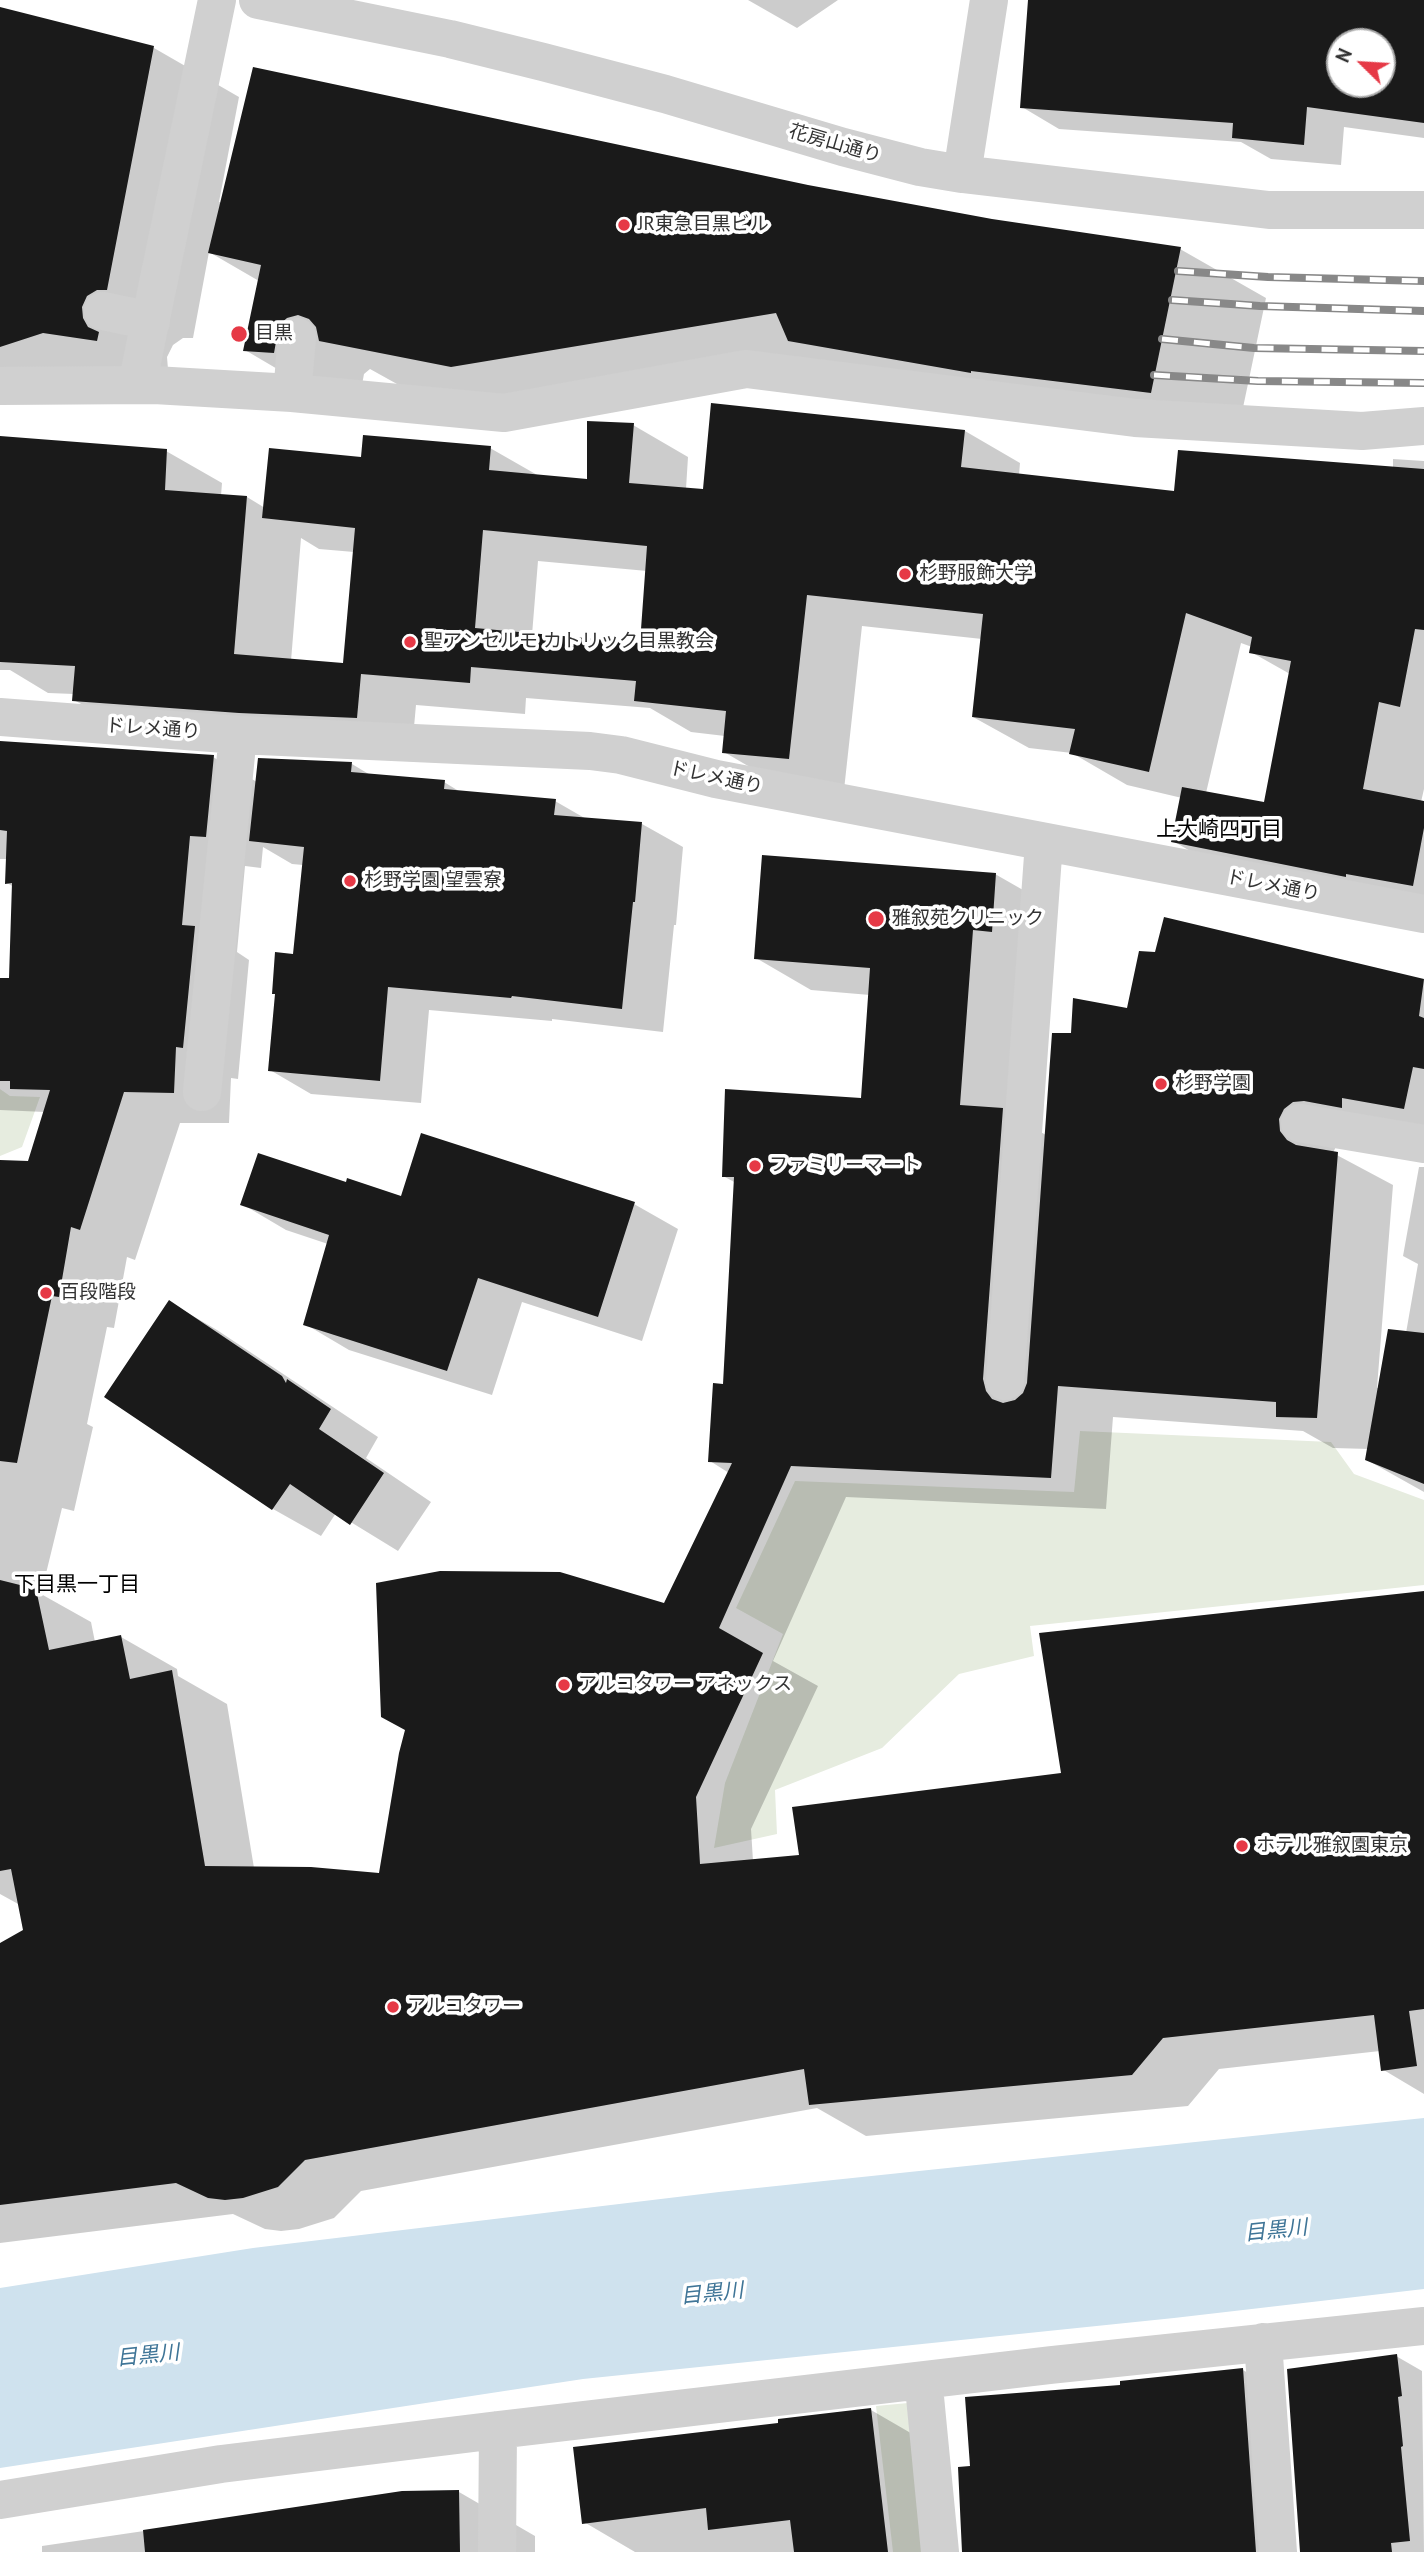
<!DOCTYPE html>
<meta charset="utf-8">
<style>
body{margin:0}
#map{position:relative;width:1424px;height:2552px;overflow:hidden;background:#fff;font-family:"PT Sans",sans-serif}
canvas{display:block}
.north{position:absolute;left:1326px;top:28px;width:70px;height:70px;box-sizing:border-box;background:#fff;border:2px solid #adadad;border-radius:50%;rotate:294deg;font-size:19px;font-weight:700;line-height:28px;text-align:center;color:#333}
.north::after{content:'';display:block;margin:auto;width:24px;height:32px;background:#e63946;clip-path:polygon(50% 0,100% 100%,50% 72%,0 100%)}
</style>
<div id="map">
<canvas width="1424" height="2552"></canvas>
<div class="north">N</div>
</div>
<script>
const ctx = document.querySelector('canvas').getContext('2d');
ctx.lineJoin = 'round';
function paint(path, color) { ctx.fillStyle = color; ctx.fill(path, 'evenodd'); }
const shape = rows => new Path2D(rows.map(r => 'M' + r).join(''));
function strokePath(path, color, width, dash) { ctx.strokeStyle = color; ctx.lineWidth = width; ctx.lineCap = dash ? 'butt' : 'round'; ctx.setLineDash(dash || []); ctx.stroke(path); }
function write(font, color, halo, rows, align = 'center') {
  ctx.font = font + ' "PT Sans","Noto Sans JP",sans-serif'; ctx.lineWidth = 7; ctx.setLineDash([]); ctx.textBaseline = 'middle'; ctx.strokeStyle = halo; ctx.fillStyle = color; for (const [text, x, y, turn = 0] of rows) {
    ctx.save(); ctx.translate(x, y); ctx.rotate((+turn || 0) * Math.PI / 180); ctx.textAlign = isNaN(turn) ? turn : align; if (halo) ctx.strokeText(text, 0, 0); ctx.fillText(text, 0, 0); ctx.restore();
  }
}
const green = shape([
 [0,1089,10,1096,40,1097,22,1147,0,1156],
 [1080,1431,1331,1442,1354,1474,1424,1500,1424,1585,1030,1626,1034,1656,959,1674,882,1748,775,1790,777,1834,714,1848,725,1783,783,1634,736,1608,795,1481,1074,1492],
 [908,2403,928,2552,893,2552,876,2406]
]);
const water = shape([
 [1424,2118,1424,2289,1174,2318,583,2379,0,2468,0,2288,253,2248,719,2192]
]);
const shadow = shape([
 [748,0,838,0,797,28],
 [1030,0,1424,0,1424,138,1344,127,1341,165,1271,159,1241,142,1059,129,1022,107],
 [1340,42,1382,42,1382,84,1340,84],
 [0,9,154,48,239,97,219,202,222,203,807,186,992,220,1180,249,1266,298,1236,441,835,366,537,415,406,389,370,369,364,374,359,401,330,400,245,350,259,281,209,252,193,338,183,338,173,345,167,357,168,369,0,382],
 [633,425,688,457,686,489,704,491,965,431,1020,463,1019,475,1175,493,1393,469,1393,459,1424,461,1424,789,1421,802,1424,802,1424,909,1228,873,1173,841,1182,798,1127,785,1072,753,1029,748,973,717,982,639,862,626,844,790,779,784,724,752,725,736,691,732,650,708,526,698,525,714,416,705,412,749,129,731,74,700,74,694,48,693,10,670,0,670,0,438,166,451,222,483,221,496,247,497,265,508,362,459,490,448,539,476,588,481],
 [301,538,319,549,354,552,344,665,291,661],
 [538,561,647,571,641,644,532,635],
 [1241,643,1252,647,1251,652,1290,674,1265,804,1206,793],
 [0,743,213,757,257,782,259,760,352,764,372,776,444,782,462,793,555,801,588,820,642,824,683,847,676,925,674,925,663,1032,552,1019,552,1021,429,1010,421,1103,311,1094,270,1070,295,956,303,865,292,864,263,847,261,868,245,866,237,952,249,960,238,1079,231,1078,229,1123,180,1123,135,1260,127,1257,114,1328,107,1327,87,1424,93,1427,74,1511,62,1508,41,1594,91,1622,95,1642,121,1637,177,1669,178,1676,227,1704,254,1868,381,1875,665,1605,729,1473,710,1461,725,1386,736,1183,723,1176,862,1100,870,995,811,990,756,958,995,874,1051,906,1016,1118,1046,1135,1073,1035,1128,1010,1156,954,1165,919,1424,980,1424,1133,1339,1140,1333,1153,1393,1185,1377,1388,1380,1388,1406,1333,1418,1264,1403,1256,1419,1167,1424,1167,1424,1492,1367,1460,1369,1449,1333,1448,1303,1431,1113,1417,1106,1509,846,1497,773,1661,818,1686,751,1829,753,1861,801,1857,1063,1774,1424,1593,1424,2094,1382,2069,1380,2051,1219,2069,1188,2106,866,2136,817,2108,361,2191,334,2218,299,2229,281,2231,265,2229,233,2214,0,2243,0,1945,25,1931,20,1905,0,1894,0,1171,29,1162,45,1112,0,1110,0,980,11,980,14,887,7,883,8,859,0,859],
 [402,1198,634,1204,678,1229,642,1341,522,1302,492,1395,349,1350,305,1324,328,1244,286,1230,242,1204],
 [169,1302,217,1330,378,1437,366,1458,431,1502,398,1551,336,1513,321,1536,273,1509,106,1397],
 [1396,2356,1422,2371,1424,2552,1301,2552],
 [1243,2370,1268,2385,1280,2552,964,2552,959,2468,972,2468,1122,2386],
 [871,2410,947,2454,958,2552,635,2552,584,2522,780,2425],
 [459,2492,535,2536,535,2552,42,2552,42,2546,402,2493]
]);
const building = shape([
 [1028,0,1424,0,1424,123,1307,107,1304,145,1232,138,1233,123,1020,108],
 [1340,42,1382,42,1382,84,1340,84],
 [0,7,154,46,107,290,97,290,87,296,82,307,83,318,88,327,99,332,97,341,43,333,0,347],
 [253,67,808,185,992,219,1181,247,1151,393,971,371,971,373,788,341,776,313,451,367,319,341,316,327,309,319,298,315,287,318,279,325,274,353,243,351,261,265,208,253],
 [711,403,965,430,961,467,1174,491,1178,450,1424,469,1424,630,1415,629,1400,707,1379,702,1363,789,1424,801,1424,828,1413,886,1346,874,1346,877,1171,842,1182,787,1264,802,1291,661,1249,653,1252,637,1186,613,1149,772,1069,754,1075,729,972,717,983,614,807,595,789,759,722,753,726,711,634,701,636,681,471,667,470,683,361,674,357,718,239,713,72,701,75,666,0,662,0,436,167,449,165,490,247,496,234,654,343,663,355,528,262,518,269,448,361,457,363,435,491,446,489,470,587,479,587,421,634,423,629,483,703,489],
 [483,530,647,546,640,643,475,628],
 [0,741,214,755,206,837,190,836,182,925,195,926,183,1048,176,1047,174,1093,124,1092,80,1230,71,1227,59,1297,52,1296,17,1463,0,1461,0,1160,28,1161,50,1090,10,1089,10,1081,0,1081,0,978,9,978,12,883,5,884,7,831,0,830],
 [258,758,352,762,351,772,445,780,444,789,556,799,554,815,642,822,635,902,633,902,622,1009,512,996,511,998,388,987,380,1081,268,1071,275,994,272,994,275,952,293,954,304,847,249,841],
 [762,855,996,873,992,932,973,930,960,1105,1003,1108,983,1379,986,1391,992,1399,1003,1403,1015,1400,1023,1393,1027,1383,1052,1033,1071,1033,1073,998,1127,1008,1139,951,1155,952,1164,917,1424,979,1419,1016,1424,1018,1424,1069,1413,1067,1404,1109,1342,1098,1342,1108,1304,1101,1293,1102,1284,1109,1279,1119,1280,1131,1287,1140,1296,1145,1338,1152,1317,1418,1276,1417,1276,1402,1058,1386,1051,1478,791,1466,719,1628,763,1653,696,1797,700,1864,799,1855,792,1807,1061,1773,1039,1633,1424,1591,1424,2009,1409,2011,1417,2066,1381,2071,1374,2015,1163,2038,1132,2075,809,2105,804,2069,305,2160,278,2187,243,2198,225,2200,208,2198,176,2183,0,2205,0,1943,23,1930,11,1869,0,1871,0,1580,36,1589,49,1650,121,1635,130,1679,172,1670,205,1866,311,1867,379,1873,399,1753,405,1730,381,1717,376,1583,440,1571,560,1572,664,1603,732,1463,708,1462,713,1383,723,1384,734,1177,722,1177,725,1089,861,1098,870,968,754,959],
 [421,1133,635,1202,598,1317,478,1278,447,1371,303,1325,329,1235,240,1205,258,1153,346,1182,347,1178,401,1196],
 [169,1300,282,1376,286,1383,287,1379,331,1409,319,1429,384,1473,350,1525,290,1484,272,1510,104,1397],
 [1388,1329,1424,1333,1424,1484,1365,1460],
 [1397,2354,1402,2396,1398,2397,1403,2446,1401,2447,1410,2541,1391,2543,1392,2552,1300,2552,1287,2369],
 [1243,2368,1256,2552,962,2552,958,2467,970,2466,965,2397,1120,2385,1120,2381],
 [871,2408,888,2552,794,2552,790,2520,708,2530,706,2508,582,2524,573,2447,778,2423,778,2419],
 [459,2490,460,2552,145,2552,143,2530,402,2491]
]);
const minor = shape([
 [258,0,450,39,543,62,665,94,843,147,920,167,962,174,1269,210,1424,210],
 [962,174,989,0],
 [103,311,151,321],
 [137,385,217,0],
 [0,386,154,385,292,393,504,413,746,369,1135,418,1362,431,1424,426],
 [292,393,297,337],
 [0,717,238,735,590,751,621,755,716,779,1424,914],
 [202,1092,238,735],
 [1300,1123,1424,1144],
 [1005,1381,1044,842],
 [1263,2342,1278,2552],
 [925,2397,940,2552],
 [0,2500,221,2464,498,2430,1051,2365,1424,2326],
 [497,2552,498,2430]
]);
const rail = shape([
 [1178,271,1268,277,1424,281],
 [1172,300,1260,306,1424,311],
 [1162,339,1254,348,1424,351],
 [1154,375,1258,381,1424,383]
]);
const markers = [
 [624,225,7,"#e63946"],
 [239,334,9,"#e63946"],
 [905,574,7,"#e63946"],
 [410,642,7,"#e63946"],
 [350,881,7,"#e63946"],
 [876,919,9,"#e63946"],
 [1161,1084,7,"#e63946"],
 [755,1166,7,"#e63946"],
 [46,1293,7,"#e63946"],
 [564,1685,7,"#e63946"],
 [1242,1846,7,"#e63946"],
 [393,2007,7,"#e63946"]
];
const streetNames = [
 ["花房山通り",835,144,16],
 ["ドレメ通り",153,729,4],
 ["ドレメ通り",716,778,12],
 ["ドレメ通り",1273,886,11]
];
const poiNames = [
 ["JR東急目黒ビル",638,225],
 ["目黒",255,334],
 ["杉野服飾大学",919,574],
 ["聖アンセルモ カトリック目黒教会",424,642],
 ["杉野学園 望雲寮",364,881],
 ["雅叙苑クリニック",892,919],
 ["杉野学園",1175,1084],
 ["ファミリーマート",769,1166],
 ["百段階段",60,1293],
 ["アルコタワー アネックス",578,1685],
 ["ホテル雅叙園東京",1256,1846],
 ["アルコタワー",407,2007]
];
const neighbourhoodNames = [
 ["上大崎四丁目",1219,830],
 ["下目黒一丁目",77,1585]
];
const waterNames = [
 ["目黒川",1276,2231,-6],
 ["目黒川",712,2294,-6],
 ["目黒川",148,2356,-6]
];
paint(green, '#e6ecdf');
paint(water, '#cfe2ee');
paint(shadow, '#0003');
paint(building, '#1a1a1a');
strokePath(minor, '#d0d0d0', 38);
strokePath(rail, '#888', 8);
strokePath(rail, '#fff', 5, [16]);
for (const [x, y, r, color] of markers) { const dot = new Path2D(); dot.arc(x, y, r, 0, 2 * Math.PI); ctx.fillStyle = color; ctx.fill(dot); strokePath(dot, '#fff', 2.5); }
write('19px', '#333', '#fff', streetNames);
write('19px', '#333', '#fff', poiNames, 'left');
write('21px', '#000', '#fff', neighbourhoodNames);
write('italic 21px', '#3f7597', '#fff', waterNames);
</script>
